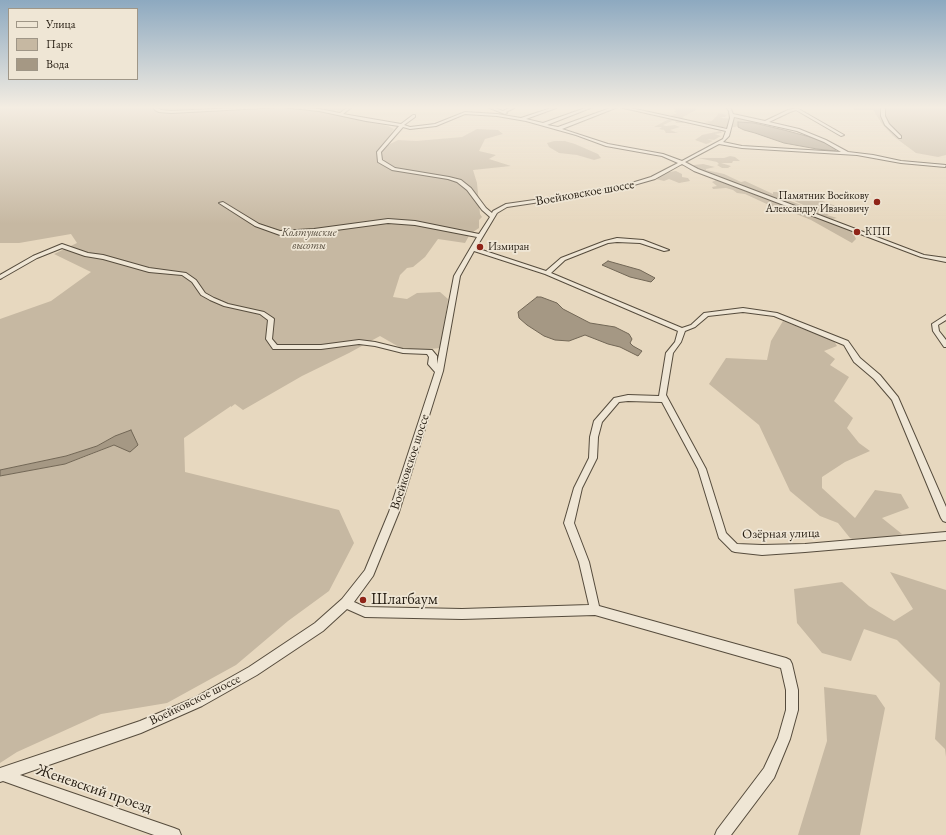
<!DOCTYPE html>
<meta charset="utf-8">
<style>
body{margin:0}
#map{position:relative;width:946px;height:835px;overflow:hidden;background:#e7d8bf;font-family:"EB Garamond",serif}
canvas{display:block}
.legend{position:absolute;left:8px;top:8px;width:130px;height:72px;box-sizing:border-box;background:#efe6d5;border:1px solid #9f9687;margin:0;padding:5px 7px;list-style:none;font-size:12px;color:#261d12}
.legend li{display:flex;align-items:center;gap:8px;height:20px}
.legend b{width:20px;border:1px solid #9f9687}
</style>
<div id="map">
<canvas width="946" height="835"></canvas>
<ul class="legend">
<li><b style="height:5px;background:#efe6d5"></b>Улица</li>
<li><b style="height:11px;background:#c6b8a2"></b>Парк</li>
<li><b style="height:11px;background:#a59884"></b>Вода</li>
</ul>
</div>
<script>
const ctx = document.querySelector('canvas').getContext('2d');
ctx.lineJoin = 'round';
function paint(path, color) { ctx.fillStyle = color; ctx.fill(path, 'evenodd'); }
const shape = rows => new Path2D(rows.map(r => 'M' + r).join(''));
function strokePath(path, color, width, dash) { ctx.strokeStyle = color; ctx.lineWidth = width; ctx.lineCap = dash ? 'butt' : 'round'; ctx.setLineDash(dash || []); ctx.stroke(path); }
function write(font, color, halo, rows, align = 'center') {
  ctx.font = font + ' "EB Garamond",serif'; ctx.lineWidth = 3.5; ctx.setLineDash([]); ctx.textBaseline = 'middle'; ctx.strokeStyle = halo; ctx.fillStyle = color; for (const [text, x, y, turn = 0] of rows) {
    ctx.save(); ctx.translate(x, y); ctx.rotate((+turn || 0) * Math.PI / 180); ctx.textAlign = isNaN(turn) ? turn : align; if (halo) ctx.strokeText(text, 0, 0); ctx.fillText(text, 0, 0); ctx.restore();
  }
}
const green = shape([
 [0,107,354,107,347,112,335,110,330,114,388,126,394,129,380,149,398,140,416,141,462,137,477,129,498,130,503,134,485,139,479,151,496,155,489,159,511,166,473,170,477,183,480,214,482,217,479,220,479,228,470,234,465,243,438,239,425,257,413,267,407,268,400,275,393,297,407,299,417,293,440,292,448,299,441,348,406,351,380,336,349,353,302,376,243,410,235,404,231,407,231,406,184,438,185,472,339,510,354,543,329,591,288,621,236,665,167,703,101,714,17,752,0,763,0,476,65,464,87,456,114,445,115,436,97,446,66,456,0,470,0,319,51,301,91,272,54,254,77,243,71,234,19,243,0,243],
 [670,107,693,107,696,109,696,110,683,117,685,119,672,117,671,115,677,113,674,112,676,110],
 [852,107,946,107,946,155,938,157,916,153,893,136,882,124,873,110,854,110],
 [719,113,727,115,725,117,720,117,723,118,744,119,763,125,738,122,739,125,735,127,717,127,707,124,710,123,704,122,712,121],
 [669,119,679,120,685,123,676,123,675,121,672,121,663,125,666,126,675,125,680,127,670,130,678,133,666,133,664,130,659,129,662,127,654,127],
 [720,131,722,132,721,133,715,134,721,136,714,140,707,139,713,141,709,143,706,144,695,140,702,135],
 [554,141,565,141,575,144,598,154,601,158,594,160,577,155,559,153,549,147,547,143],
 [730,156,735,157,740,161,733,161,732,163,721,163,731,166,728,168,722,168,717,165,719,164,717,162,698,158,724,158],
 [703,164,715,167,706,169,706,170,724,174,741,182,745,181,773,194,773,192,783,192,785,196,785,199,812,209,786,197,799,192,841,208,827,215,837,218,832,219,814,214,790,203,782,201,691,167,694,165],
 [676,171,682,174,682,177,688,178,690,181,679,183,669,179,664,181,656,179,668,172],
 [716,180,852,231,856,239,852,243,811,220,794,213,782,211,745,194,737,193,733,190,726,188,713,189,712,187,717,186,712,182],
 [783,321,834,341,837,346,824,351,835,359,830,365,849,377,834,401,853,418,847,428,859,443,870,451,845,462,822,477,822,488,855,518,875,490,901,494,909,508,882,518,902,534,884,539,861,543,850,538,838,523,820,516,790,491,759,425,709,384,726,358,767,360,771,341],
 [890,572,946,590,946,757,945,749,935,739,940,683,897,640,864,629,851,661,822,653,797,623,794,589,842,582,869,606,894,621,913,609],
 [824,687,876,695,885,708,860,835,798,835,827,741]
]);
const water = shape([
 [738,122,754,123,784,130,821,140,836,149,835,151,817,149,784,143,755,133,744,130,738,127,738,122],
 [608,261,640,270,655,278,651,282,630,277,602,265,608,261],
 [537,297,541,297,557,303,563,309,590,323,615,327,629,334,632,339,630,343,633,346,642,351,638,356,620,347,608,344,585,335,569,341,555,340,544,336,527,325,519,318,518,312,537,297],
 [131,430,138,445,130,452,114,445,65,464,0,476,0,470,66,456,97,446,115,436,131,430]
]);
const minor = shape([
 [153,107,157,107,161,110,171,111,259,107,295,107,319,109,340,113,348,107,352,107,343,114,401,124,413,115,415,115,415,117,404,125,410,127,435,124,465,112,497,114,521,118,554,107,559,107,526,119,543,123,588,107,593,107,547,125,558,127,613,107,618,107,562,129,608,144,663,154,682,161,723,139,726,131,619,107,626,107,727,129,730,118,729,111,726,107,730,107,733,114,765,121,788,110,797,108,844,135,841,136,796,110,790,112,769,122,799,129,826,140,848,152,873,155,901,161,946,165,945,167,901,163,857,155,742,148,719,144,685,162,698,169,924,255,946,258,946,262,921,257,694,171,682,164,655,179,613,191,507,207,497,213,476,248,546,271,561,258,605,241,617,238,643,240,669,250,664,251,640,243,617,242,608,243,565,260,551,273,682,328,691,325,704,313,743,308,777,313,848,341,860,358,880,375,898,397,946,507,946,522,943,521,941,518,892,400,874,379,854,362,844,345,774,316,743,312,708,316,695,327,685,331,681,342,673,353,666,395,706,469,726,533,737,544,762,545,805,544,946,532,946,540,805,552,762,555,735,552,732,551,719,538,698,469,662,402,628,401,619,402,602,422,598,437,597,458,582,488,574,523,589,562,599,606,786,658,790,660,792,664,798,690,798,710,790,739,774,778,731,835,715,835,717,830,764,768,778,738,786,710,786,690,781,668,595,615,462,619,365,617,347,609,323,631,257,675,202,706,141,733,20,775,174,828,179,830,181,835,154,835,3,781,0,782,0,768,140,721,194,698,249,667,315,623,342,599,365,570,389,512,435,372,428,364,429,357,427,354,403,353,375,346,359,344,321,349,273,349,266,339,268,320,260,314,224,306,210,300,201,295,192,282,182,275,149,272,103,259,85,256,62,248,37,258,2,278,0,279,0,275,33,256,62,244,88,253,103,255,149,268,186,273,196,280,205,293,214,298,228,304,264,312,273,318,274,319,272,339,277,345,321,345,359,340,375,342,403,349,432,350,437,356,437,364,454,276,477,237,415,225,388,223,314,233,280,235,255,226,219,203,223,202,259,224,280,231,314,229,388,219,415,221,479,234,490,217,482,210,467,190,457,182,448,179,392,170,378,162,377,152,399,126,366,121,319,111,282,107,171,113,159,112,155,110,153,107],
 [465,114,497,116,526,121,576,135,606,146,662,156,678,163,651,177,612,189,506,204,493,211,492,213,486,208,471,188,461,180,449,177,395,168,382,160,381,152,403,127,410,129,436,126,465,114],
 [734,117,797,131,824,142,841,152,742,146,723,142,729,136,734,117],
 [474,251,545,274,678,331,675,342,666,353,659,396,628,395,614,398,594,421,590,437,589,458,574,488,564,523,579,562,589,605,462,609,365,607,354,602,373,576,399,512,443,371,460,276,474,251],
 [487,107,492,107,503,111,511,107,516,107,506,112,507,113,505,114,487,107],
 [881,107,885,107,885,116,889,124,901,136,901,138,899,138,885,125,881,116,881,107],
 [946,315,946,320,938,325,939,331,946,340,946,347,944,347,933,331,932,324,946,315]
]);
const markers = [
 [877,202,4,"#8f2418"],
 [857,232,4,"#8f2418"],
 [480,247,4,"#8f2418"],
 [363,600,4,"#8f2418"]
];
const farPoinames = [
 ["Памятник Воейкову",869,196,"right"],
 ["Александру Ивановичу",869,209,"right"],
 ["КПП",865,232],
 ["Измиран",488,247]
];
const farParknames = [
 ["Колтушские",309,233],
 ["высоты",309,246]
];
const streetNames = [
 ["Воейковское шоссе",585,193,-10],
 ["Воейковское шоссе",410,462,-72],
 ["Озёрная улица",781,534,-1],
 ["Воейковское шоссе",195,700,-26]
];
const nearPoinames = [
 ["Шлагбаум",371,600]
];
const nearStreetnames = [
 ["Женевский проезд",94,789,19]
];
paint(green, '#c6b8a2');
paint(water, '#a59884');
strokePath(water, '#726756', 1);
strokePath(minor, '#564c3d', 2);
paint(minor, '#efe6d5');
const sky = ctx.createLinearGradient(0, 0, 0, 224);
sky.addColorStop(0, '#8da9c0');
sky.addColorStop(0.48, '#f4ede2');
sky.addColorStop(1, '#f4ede200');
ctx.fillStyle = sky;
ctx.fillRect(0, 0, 946, 224);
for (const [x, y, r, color] of markers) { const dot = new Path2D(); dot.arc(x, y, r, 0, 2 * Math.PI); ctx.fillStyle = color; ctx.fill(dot); strokePath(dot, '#efe6d5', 1.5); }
write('11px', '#261d12', '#efe6d5', farPoinames, 'left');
write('italic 11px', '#564c3d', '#efe6d5', farParknames);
write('13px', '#261d12', '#efe6d5', streetNames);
write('16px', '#261d12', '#efe6d5', nearPoinames, 'left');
write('16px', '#261d12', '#efe6d5', nearStreetnames);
</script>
